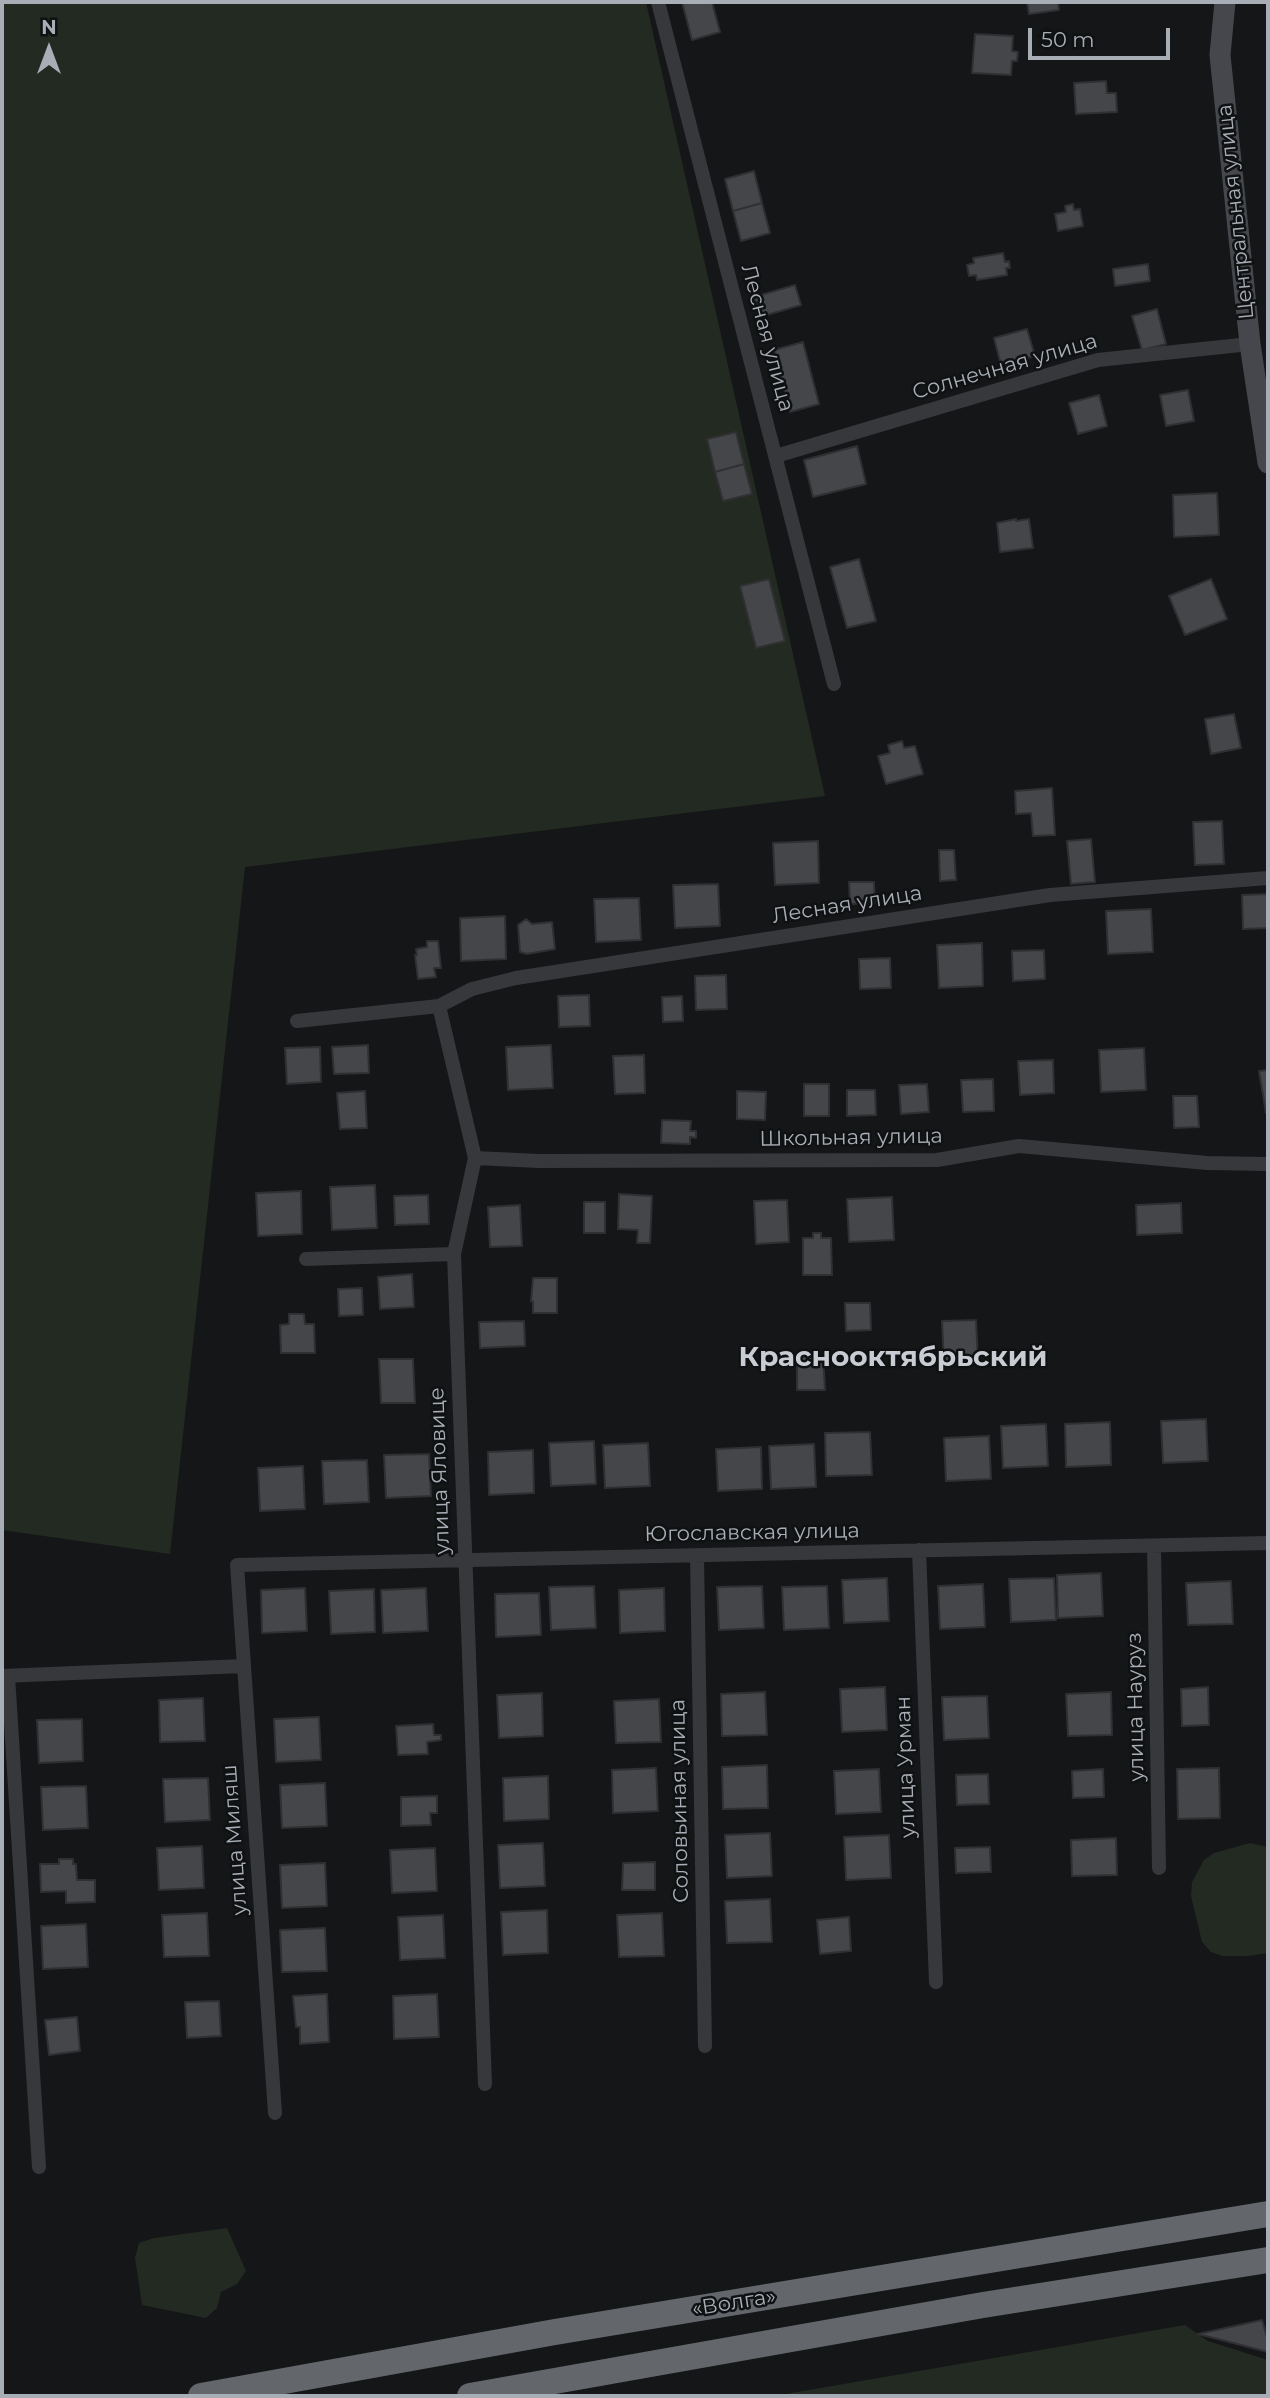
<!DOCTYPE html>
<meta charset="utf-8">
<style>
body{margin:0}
#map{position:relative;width:1270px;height:2398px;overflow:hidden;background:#151617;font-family:Montserrat,sans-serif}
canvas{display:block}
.frame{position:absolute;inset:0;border:4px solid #a8aeb6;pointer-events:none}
.north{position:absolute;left:14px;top:14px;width:70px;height:70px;-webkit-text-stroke:5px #101112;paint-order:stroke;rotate:0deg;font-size:19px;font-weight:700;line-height:28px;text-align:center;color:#a8aeb6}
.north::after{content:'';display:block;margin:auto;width:24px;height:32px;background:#a8aeb6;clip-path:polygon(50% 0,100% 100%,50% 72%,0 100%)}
.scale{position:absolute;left:1028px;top:28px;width:142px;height:32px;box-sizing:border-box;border:4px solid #a8aeb6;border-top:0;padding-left:9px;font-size:21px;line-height:24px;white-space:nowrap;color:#a8aeb6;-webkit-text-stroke:5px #101112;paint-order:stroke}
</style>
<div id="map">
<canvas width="1270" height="2398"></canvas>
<div class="frame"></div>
<div class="north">N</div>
<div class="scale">50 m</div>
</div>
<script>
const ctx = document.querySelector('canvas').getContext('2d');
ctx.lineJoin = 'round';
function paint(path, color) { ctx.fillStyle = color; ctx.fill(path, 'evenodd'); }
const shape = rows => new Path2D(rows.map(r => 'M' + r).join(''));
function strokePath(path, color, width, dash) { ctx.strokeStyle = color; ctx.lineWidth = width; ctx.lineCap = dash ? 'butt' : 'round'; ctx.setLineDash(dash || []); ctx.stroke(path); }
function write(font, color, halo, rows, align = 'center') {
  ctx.font = font + ' Montserrat,sans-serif'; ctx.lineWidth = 5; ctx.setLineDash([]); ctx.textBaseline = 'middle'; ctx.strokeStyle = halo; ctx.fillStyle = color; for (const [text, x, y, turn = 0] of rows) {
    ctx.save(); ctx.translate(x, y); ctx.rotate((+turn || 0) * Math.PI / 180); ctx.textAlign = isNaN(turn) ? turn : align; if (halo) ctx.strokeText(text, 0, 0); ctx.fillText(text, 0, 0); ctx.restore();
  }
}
const green = shape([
 [2,2,646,2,825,796,245,867,170,1554,2,1530],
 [1250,1843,1268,1847,1268,1953,1248,1956,1223,1956,1211,1952,1202,1942,1191,1896,1192,1882,1204,1860,1214,1853],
 [227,2228,246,2271,237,2284,221,2292,217,2308,206,2318,142,2305,135,2258,139,2243,154,2238],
 [1185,2325,1208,2341,1268,2360,1268,2396,774,2396]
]);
const building = shape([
 [682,2,712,2,720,32,692,40,682,2],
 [1027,2,1058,2,1059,10,1029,14,1027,2],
 [975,34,1013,36,1012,51,1018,52,1017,61,1012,61,1011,75,972,73,975,34],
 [1106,81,1107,93,1116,93,1117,112,1076,114,1074,83,1106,81],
 [754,171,762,203,733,211,725,179,754,171],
 [762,203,770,233,741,241,733,211,762,203],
 [1073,204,1074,210,1080,209,1083,226,1058,231,1055,214,1066,212,1065,206,1073,204],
 [1003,253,1005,262,1009,261,1010,268,1006,268,1007,275,977,280,976,275,969,276,967,265,974,263,973,258,1003,253],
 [1148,264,1150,281,1115,286,1113,269,1148,264],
 [795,285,801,305,760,317,754,297,795,285],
 [1157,309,1166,344,1142,350,1132,316,1157,309],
 [1027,329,1035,356,1001,365,994,338,1027,329],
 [803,342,819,404,790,412,774,350,803,342],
 [1188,390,1194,421,1166,426,1160,395,1188,390],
 [1099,395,1107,426,1078,434,1069,403,1099,395],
 [736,432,744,464,715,472,707,439,736,432],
 [857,446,866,484,813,497,804,460,857,446],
 [744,464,752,494,723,501,715,472,744,464],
 [1217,493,1219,535,1174,537,1173,495,1217,493],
 [1016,519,1016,521,1029,519,1033,548,1000,552,997,523,1016,519],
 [859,559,876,621,847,628,830,567,859,559],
 [769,579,785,641,756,648,740,586,769,579],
 [1211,579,1227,619,1185,635,1169,596,1211,579],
 [1234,714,1241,748,1211,754,1205,719,1234,714],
 [902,741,904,748,915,746,923,774,886,784,878,756,890,753,888,745,902,741],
 [1052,788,1055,835,1033,836,1031,813,1016,814,1015,791,1052,788],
 [1222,821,1224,864,1195,865,1193,822,1222,821],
 [1091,839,1095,882,1071,884,1067,841,1091,839],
 [818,841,819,883,775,885,773,843,818,841],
 [939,850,954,850,956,880,940,881,939,850],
 [849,882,874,882,875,903,850,904,849,882],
 [718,884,720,926,675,928,673,885,718,884],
 [1268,894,1268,928,1243,929,1242,895,1268,894],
 [639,898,641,940,596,942,594,899,639,898],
 [1151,909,1153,952,1108,954,1106,911,1151,909],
 [505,916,506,959,461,961,460,918,505,916],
 [526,919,532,924,552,922,555,949,527,954,520,952,518,925,526,919],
 [427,941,438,941,441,968,434,968,436,977,418,979,415,955,417,955,416,949,427,947,427,941],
 [982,943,983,986,939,988,937,945,982,943],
 [1044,950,1045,979,1013,981,1012,951,1044,950],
 [890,958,891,988,860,989,859,959,890,958],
 [726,975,727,1009,696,1010,695,976,726,975],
 [589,995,590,1026,559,1027,558,996,589,995],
 [682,996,683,1021,663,1022,662,997,682,996],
 [368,1045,369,1073,334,1074,332,1047,368,1045],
 [551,1045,553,1088,508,1090,506,1047,551,1045],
 [320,1047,321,1082,287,1084,285,1048,320,1047],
 [1144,1048,1146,1090,1101,1092,1099,1050,1144,1048],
 [644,1055,645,1093,615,1094,613,1056,644,1055],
 [1053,1060,1054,1093,1020,1095,1018,1061,1053,1060],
 [1268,1070,1268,1113,1266,1113,1259,1071,1268,1070],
 [993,1079,994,1111,963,1112,961,1080,993,1079],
 [804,1084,829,1084,829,1116,804,1116,804,1084],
 [927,1084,929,1112,901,1114,899,1085,927,1084],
 [847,1090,875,1090,876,1115,847,1116,847,1090],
 [365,1091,367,1128,340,1129,337,1093,365,1091],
 [737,1091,766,1092,765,1120,737,1119,737,1091],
 [1173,1096,1197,1096,1199,1127,1174,1128,1173,1096],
 [662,1120,691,1121,690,1131,696,1131,696,1138,690,1137,690,1144,661,1143,662,1120],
 [375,1185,377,1228,332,1230,330,1187,375,1185],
 [301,1191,302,1234,258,1236,256,1193,301,1191],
 [619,1194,652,1196,650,1243,637,1243,638,1230,618,1229,619,1194],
 [428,1195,429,1224,395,1225,394,1196,428,1195],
 [892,1197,894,1240,849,1242,847,1199,892,1197],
 [787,1200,789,1242,756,1244,754,1201,787,1200],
 [584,1202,605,1202,605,1233,584,1233,584,1202],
 [1181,1203,1182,1233,1137,1235,1136,1205,1181,1203],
 [520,1205,522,1246,490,1247,488,1207,520,1205],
 [813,1233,821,1233,821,1238,831,1238,832,1275,803,1275,803,1238,813,1238,813,1233],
 [412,1274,414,1307,380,1309,378,1277,412,1274],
 [533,1278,557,1278,557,1313,533,1313,533,1302,531,1301,533,1278],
 [362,1288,363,1315,339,1316,338,1289,362,1288],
 [845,1303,870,1303,871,1330,846,1331,845,1303],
 [289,1314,304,1314,305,1324,314,1324,315,1353,281,1353,280,1325,289,1324,289,1314],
 [976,1320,978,1363,944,1364,942,1321,976,1320],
 [524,1321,525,1346,480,1348,479,1322,524,1321],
 [797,1356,823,1356,825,1390,797,1390,797,1356],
 [379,1359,413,1359,415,1403,381,1403,379,1359],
 [1206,1419,1208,1461,1163,1463,1161,1421,1206,1419],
 [1110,1422,1111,1465,1066,1467,1065,1424,1110,1422],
 [1046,1424,1048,1466,1003,1468,1001,1426,1046,1424],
 [870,1432,872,1475,826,1476,825,1433,870,1432],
 [989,1436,991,1479,946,1481,944,1438,989,1436],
 [594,1441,596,1484,551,1486,549,1443,594,1441],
 [648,1443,650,1486,605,1488,603,1445,648,1443],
 [814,1444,816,1487,771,1489,769,1446,814,1444],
 [761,1447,762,1489,718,1491,716,1449,761,1447],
 [533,1450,534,1493,489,1495,488,1452,533,1450],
 [429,1454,431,1496,386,1498,384,1455,429,1454],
 [367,1460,369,1502,324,1504,322,1461,367,1460],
 [303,1466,305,1509,260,1511,258,1468,303,1466],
 [1101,1573,1103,1616,1058,1618,1057,1575,1101,1573],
 [887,1578,889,1621,844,1623,842,1580,887,1578],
 [1054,1578,1056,1620,1011,1622,1009,1579,1054,1578],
 [1231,1581,1233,1624,1188,1625,1186,1583,1231,1581],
 [983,1584,985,1627,940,1629,938,1586,983,1584],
 [594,1586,596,1628,551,1630,549,1587,594,1586],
 [762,1586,764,1628,719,1630,717,1587,762,1586],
 [827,1586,829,1628,784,1630,782,1587,827,1586],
 [305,1588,307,1631,262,1633,261,1590,305,1588],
 [426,1588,428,1631,383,1633,381,1590,426,1588],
 [664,1588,665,1631,620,1633,619,1590,664,1588],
 [374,1589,375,1632,331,1634,329,1591,374,1589],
 [539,1593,541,1635,496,1637,495,1594,539,1593],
 [885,1687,887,1730,842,1732,840,1689,885,1687],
 [1208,1687,1209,1725,1182,1726,1181,1689,1208,1687],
 [765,1692,767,1735,722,1736,721,1694,765,1692],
 [1111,1692,1112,1735,1068,1736,1066,1694,1111,1692],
 [542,1693,543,1736,499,1738,497,1695,542,1693],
 [987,1696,989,1738,944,1740,942,1697,987,1696],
 [203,1698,205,1741,160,1742,159,1700,203,1698],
 [659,1699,661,1742,616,1743,614,1701,659,1699],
 [319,1717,321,1760,276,1762,274,1719,319,1717],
 [82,1719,83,1761,39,1763,37,1720,82,1719],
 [433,1724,434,1735,441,1735,441,1740,427,1742,428,1754,398,1755,396,1726,433,1724],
 [767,1765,768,1808,723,1809,722,1767,767,1765],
 [656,1768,658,1811,613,1813,612,1770,656,1768],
 [1219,1768,1220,1818,1178,1819,1177,1769,1219,1768],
 [879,1769,881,1812,836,1814,834,1771,879,1769],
 [1103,1769,1104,1797,1073,1798,1072,1771,1103,1769],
 [988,1774,989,1804,957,1805,956,1775,988,1774],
 [548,1776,549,1819,504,1821,503,1778,548,1776],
 [208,1778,210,1820,165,1822,163,1779,208,1778],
 [325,1783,327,1826,282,1828,280,1785,325,1783],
 [86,1786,88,1828,43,1830,41,1787,86,1786],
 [437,1796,437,1813,430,1813,431,1825,401,1826,401,1797,437,1796],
 [770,1833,772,1876,727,1878,725,1835,770,1833],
 [889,1835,891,1878,846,1880,844,1837,889,1835],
 [1116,1838,1117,1875,1072,1876,1071,1840,1116,1838],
 [543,1843,545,1886,500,1888,498,1845,543,1843],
 [202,1846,204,1888,159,1890,157,1848,202,1846],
 [990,1847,991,1872,956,1873,955,1848,990,1847],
 [435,1848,437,1891,392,1893,390,1850,435,1848],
 [59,1859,73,1859,73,1864,76,1864,77,1880,95,1880,95,1902,66,1903,66,1891,41,1892,40,1864,59,1864,59,1859],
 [655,1862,655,1890,622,1890,623,1863,655,1862],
 [325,1863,327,1906,282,1908,280,1865,325,1863],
 [770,1899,772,1942,727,1943,725,1901,770,1899],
 [547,1910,548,1953,503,1955,501,1912,547,1910],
 [207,1913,209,1956,164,1957,162,1915,207,1913],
 [662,1913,664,1956,619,1957,617,1915,662,1913],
 [443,1915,445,1958,400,1960,398,1917,443,1915],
 [849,1917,851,1951,820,1954,817,1920,849,1917],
 [86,1924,88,1967,43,1969,41,1926,86,1924],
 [325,1928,327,1971,282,1972,280,1930,325,1928],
 [327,1994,329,2042,300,2044,300,2027,296,2027,293,1996,327,1994],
 [437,1994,439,2037,394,2039,393,1996,437,1994],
 [219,2001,221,2036,187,2038,185,2002,219,2001],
 [77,2017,80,2051,49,2055,45,2020,77,2017],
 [1262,2320,1268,2341,1268,2352,1198,2334,1262,2320]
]);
const street = shape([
 [658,2,834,684],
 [776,456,1098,360,1250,344],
 [439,1006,475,1158,454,1254,485,2084],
 [297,1021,439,1006,472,989,516,978,1050,895,1268,878],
 [475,1158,539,1161,937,1160,1019,1146,1207,1163,1268,1164],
 [306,1259,454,1254],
 [1154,1546,1159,1868],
 [919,1550,936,1982],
 [697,1556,705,2046],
 [2,1676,244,1666],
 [8,1676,39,2167],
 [275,2113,237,1565,1268,1543]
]);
const secondary = shape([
 [1225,2,1220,55,1250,344,1268,463]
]);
const highway = shape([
 [201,2396,555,2332,1268,2214],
 [470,2396,983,2305,1268,2260]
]);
const streetNames = [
 ["Центральная улица",1236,212,-96],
 ["Лесная улица",767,338,75],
 ["Солнечная улица",1005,367,-16],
 ["Лесная улица",847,905,-9],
 ["Школьная улица",851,1138,-1],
 ["улица Яловице",440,1471,-92],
 ["Югославская улица",752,1533,-1],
 ["улица Науруз",1136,1707,-91],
 ["улица Урман",906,1767,-92],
 ["Соловьиная улица",680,1801,-91],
 ["улица Миляш",235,1840,-94],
 ["«Волга»",734,2303,-9]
];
const districtNames = [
 ["Краснооктябрьский",893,1358]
];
paint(green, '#222a22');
paint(building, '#45464a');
strokePath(building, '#303033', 2);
strokePath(street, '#37383c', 14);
strokePath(secondary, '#45474c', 21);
strokePath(highway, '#63676c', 26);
write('21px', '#a8aeb6', '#101112', streetNames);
write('bold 28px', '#c9cdd3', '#101112', districtNames);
</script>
